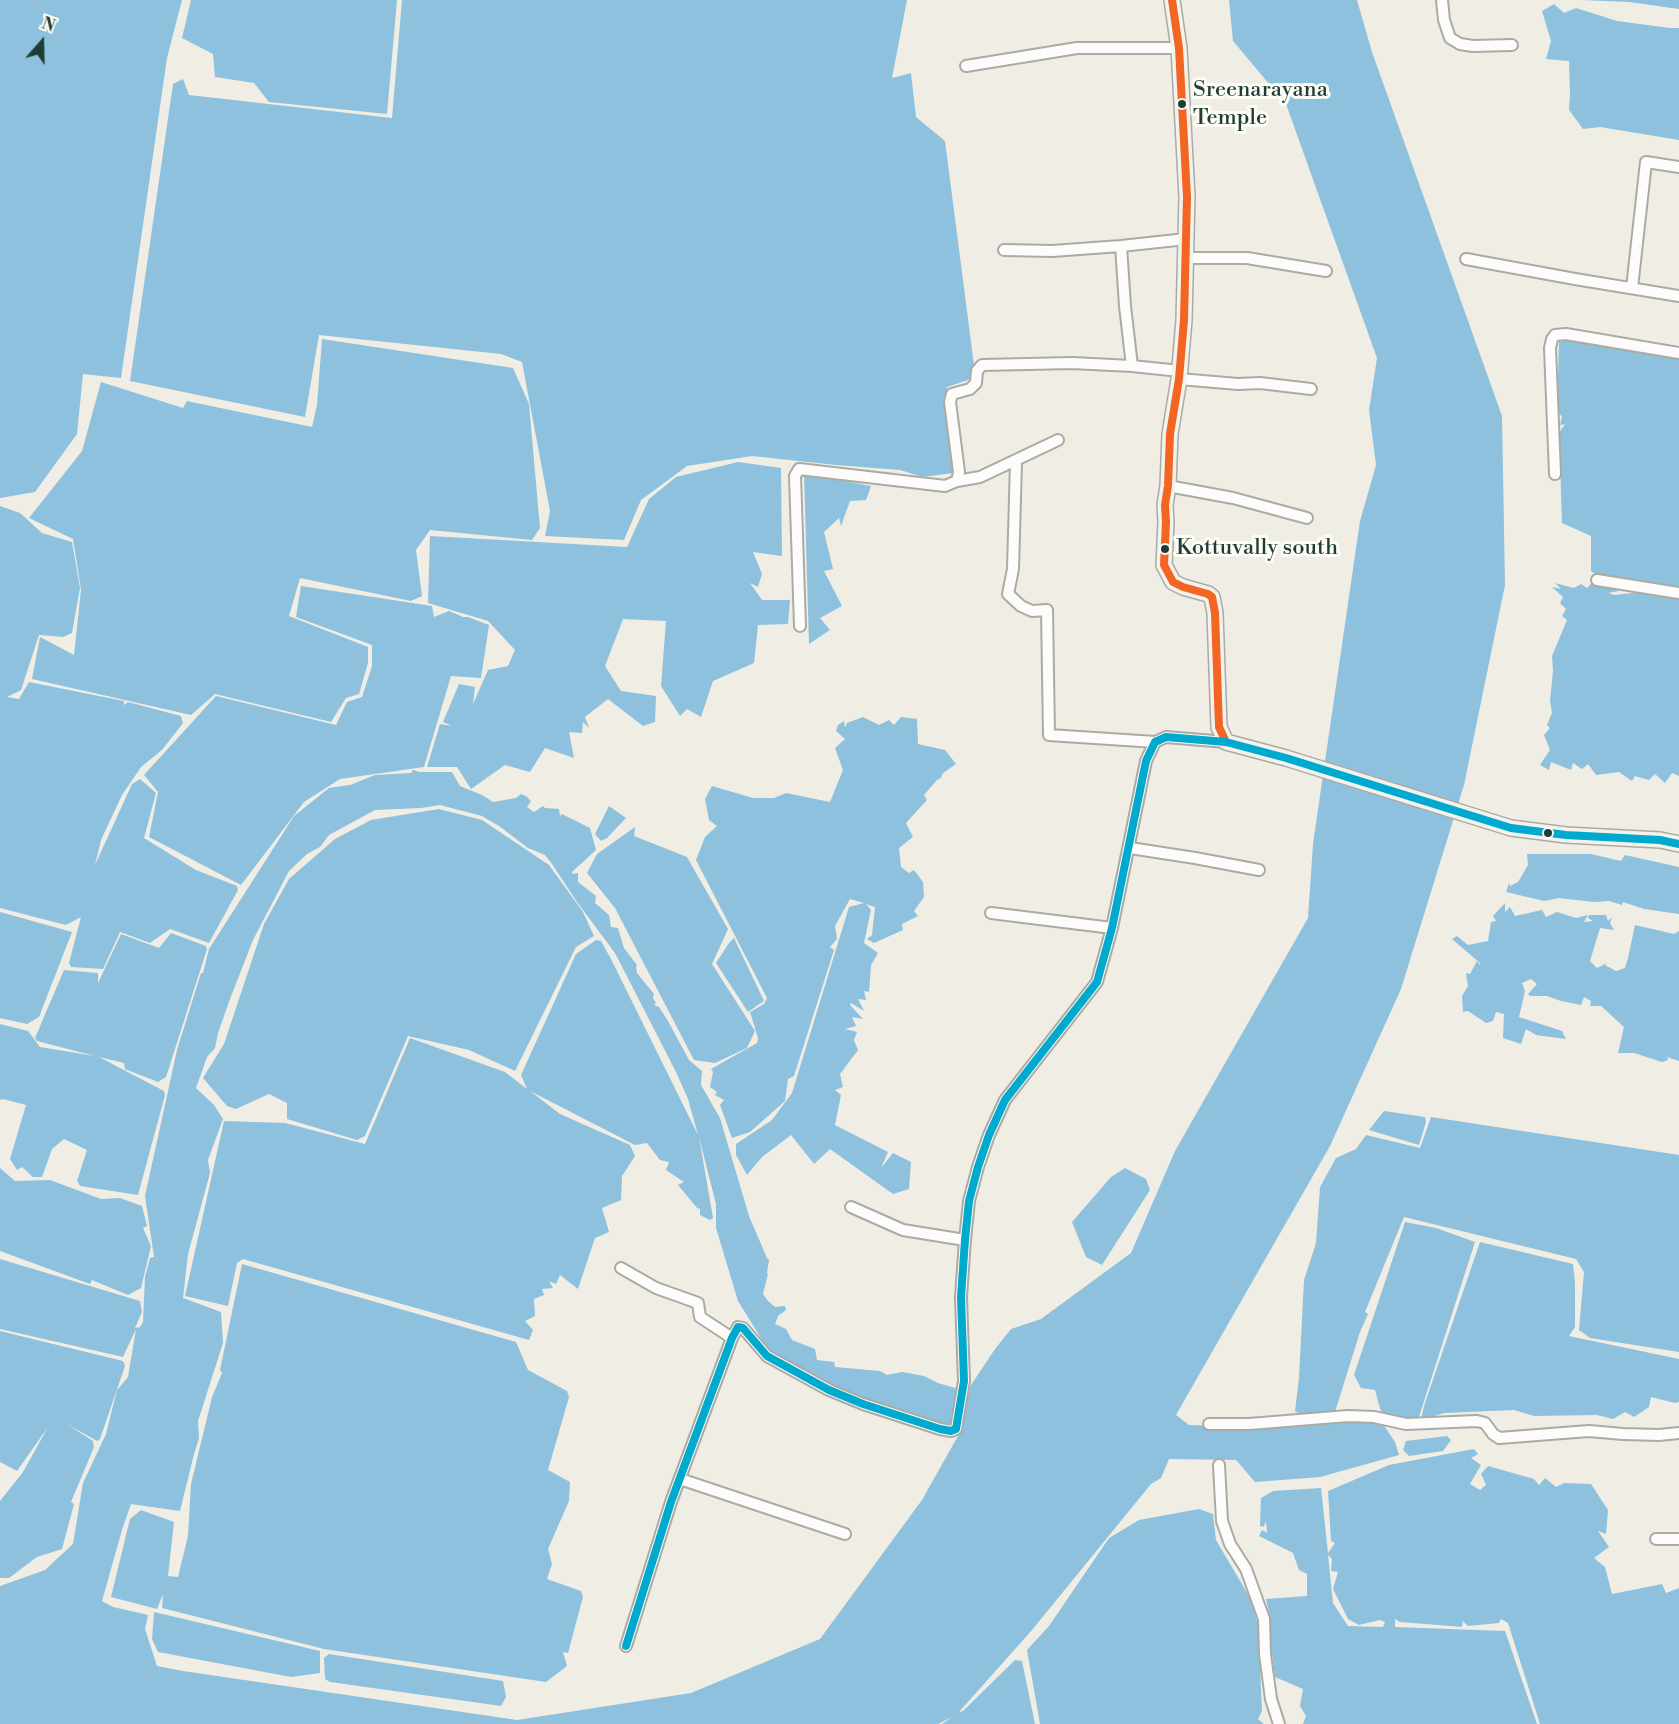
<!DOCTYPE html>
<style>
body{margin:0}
#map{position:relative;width:1679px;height:1724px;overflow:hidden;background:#f0ede4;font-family:"Libre Bodoni",serif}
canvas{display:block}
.north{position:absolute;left:12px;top:12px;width:60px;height:60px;-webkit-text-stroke:4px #fdfcf7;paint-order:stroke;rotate:20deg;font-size:16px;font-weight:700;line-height:24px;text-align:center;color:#1f3d34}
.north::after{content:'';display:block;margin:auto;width:21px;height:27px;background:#1f3d34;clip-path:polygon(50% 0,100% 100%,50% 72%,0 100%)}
</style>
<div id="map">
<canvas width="1679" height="1724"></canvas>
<div class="north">N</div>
</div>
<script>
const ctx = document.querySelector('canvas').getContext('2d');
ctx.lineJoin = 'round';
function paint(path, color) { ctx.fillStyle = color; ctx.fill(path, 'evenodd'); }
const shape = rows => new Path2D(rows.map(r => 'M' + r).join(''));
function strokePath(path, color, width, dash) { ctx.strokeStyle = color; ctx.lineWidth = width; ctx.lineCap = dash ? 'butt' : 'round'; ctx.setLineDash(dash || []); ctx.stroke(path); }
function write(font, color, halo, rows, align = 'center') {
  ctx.font = font + ' "Libre Bodoni",serif'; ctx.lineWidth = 6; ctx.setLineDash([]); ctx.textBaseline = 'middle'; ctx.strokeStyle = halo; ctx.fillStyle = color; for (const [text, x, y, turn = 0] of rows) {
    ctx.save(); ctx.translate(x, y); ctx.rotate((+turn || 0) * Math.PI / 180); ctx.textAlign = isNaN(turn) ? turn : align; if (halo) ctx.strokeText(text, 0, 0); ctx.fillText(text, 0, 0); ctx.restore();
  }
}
const water = shape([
 [0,0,182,0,167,58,121,378,83,374,77,434,35,492,0,498],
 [191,0,397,0,387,114,269,102,254,83,215,77,213,54,182,38],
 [402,0,907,0,892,78,911,73,916,117,945,141,975,373,968,380,947,387,945,404,953,473,923,477,900,470,836,465,752,456,687,466,641,500,624,540,545,536,550,511,522,362,501,354,319,335,305,417,130,381,173,84,183,79,189,95,392,118],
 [1229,0,1357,0,1372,52,1502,416,1505,585,1464,785,1401,989,1330,1146,1176,1415,1189,1425,1251,1427,1375,1412,1395,1442,1399,1455,1320,1477,1255,1482,1236,1460,1169,1459,1161,1478,1151,1484,1032,1630,959,1712,963,1711,1015,1660,1022,1661,1035,1724,942,1724,952,1717,938,1724,0,1724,0,1586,45,1570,73,1544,83,1483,106,1434,117,1390,128,1377,136,1329,123,1357,0,1329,0,1259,140,1301,142,1312,135,1328,140,1327,143,1322,145,1277,150,1258,154,1257,145,1196,177,1050,201,973,203,973,209,949,294,816,329,788,350,785,375,775,411,773,413,770,419,772,452,772,460,786,482,795,493,802,516,798,521,794,526,796,531,801,527,807,534,812,543,806,545,808,559,809,560,816,562,814,590,828,596,850,572,872,573,874,578,873,578,882,596,896,595,903,609,915,611,927,618,928,624,948,637,965,636,967,637,973,654,994,653,998,656,1003,654,1005,659,1007,668,1021,689,1060,702,1071,701,1085,720,1118,749,1216,767,1258,769,1260,767,1273,768,1274,763,1294,768,1301,775,1307,785,1306,786,1310,778,1316,775,1324,786,1329,792,1340,815,1349,817,1360,834,1362,835,1367,880,1371,887,1375,902,1372,924,1376,938,1383,969,1392,971,1385,995,1349,1011,1329,1041,1319,1131,1253,1175,1151,1308,918,1313,844,1360,521,1376,465,1369,410,1377,358,1286,104,1233,41],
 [440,805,482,816,499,826,528,848,545,855,552,864,577,902,615,953,676,1072,688,1099,698,1135,611,959,601,941,596,940,576,954,521,1075,527,1089,505,1072,410,1038,365,1144,285,1123,224,1121,185,1296,228,1306,237,1263,243,1259,529,1340,533,1330,525,1321,535,1316,534,1299,544,1295,542,1289,553,1288,549,1281,556,1284,560,1275,578,1289,595,1238,609,1232,602,1208,621,1200,622,1176,635,1156,630,1145,560,1114,530,1091,635,1145,647,1143,660,1160,669,1162,666,1170,684,1182,678,1185,698,1209,700,1208,700,1215,710,1220,713,1218,699,1137,716,1204,716,1228,738,1301,769,1351,851,1397,942,1425,963,1427,922,1500,820,1639,691,1693,517,1720,183,1671,157,1666,145,1629,148,1615,113,1607,102,1601,122,1530,131,1504,180,1511,194,1454,199,1438,198,1421,223,1343,221,1312,183,1298,188,1254,210,1173,208,1160,223,1119,214,1105,196,1088,207,1057,215,1048,218,1033,230,999,253,940,289,871,307,854,320,847,329,835,375,810,421,808],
 [1581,0,1679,0,1679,9,1629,2],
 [1554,4,1564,13,1576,8,1617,21,1670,28,1679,28,1679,140,1600,127,1583,129,1569,110,1570,93,1569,61,1546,59,1551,41,1542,11],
 [322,339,513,368,529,404,540,528,532,540,430,530,416,550,422,596,411,601,300,578,289,616,368,647,368,663,359,694,346,698,331,722,215,694,191,715,32,679,40,637,74,655,81,590,73,539,29,518,82,451,101,382,183,408,187,401,312,427,317,405],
 [1565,340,1679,359,1679,589,1624,583,1608,576,1602,579,1591,571,1591,536,1562,523,1559,433,1565,424,1560,425,1562,417,1557,410,1559,342],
 [738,462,781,468,782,556,753,552,762,574,758,587,750,583,762,600,790,600,788,624,758,625,754,663,713,681,701,717,687,709,680,716,661,686,666,621,623,619,605,666,621,691,656,696,655,722,643,726,608,699,585,717,589,728,583,722,582,733,569,732,574,758,545,748,530,772,505,765,471,789,457,767,427,767,440,724,452,726,443,722,459,684,475,687,473,704,488,670,508,666,515,650,488,621,428,603,430,536,627,547,649,499,676,477],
 [804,473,871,486,866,500,850,501,841,526,839,518,824,532,833,569,824,571,842,606,820,618,830,630,809,644],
 [0,506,20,513,42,533,72,542,80,588,72,633,63,637,39,635,21,690,7,697,19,699,29,682,124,701,124,705,128,702,181,716,183,723,162,750,141,767,122,795,101,840,95,865,132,784,140,779,156,793,144,838,196,870,237,886,238,890,209,943,170,929,150,943,120,932,103,969,71,967,69,963,81,917,66,925,0,908],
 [1555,583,1574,588,1581,584,1587,588,1592,583,1596,587,1598,585,1619,591,1608,593,1615,595,1641,592,1679,599,1679,776,1672,773,1665,783,1655,774,1649,780,1635,776,1632,781,1619,772,1596,775,1588,764,1582,769,1573,763,1571,770,1551,762,1549,770,1540,765,1550,750,1544,735,1550,728,1547,725,1552,713,1550,701,1553,671,1552,656,1567,620,1562,616,1566,609,1560,603,1563,597,1552,587,1561,589],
 [301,586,432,606,434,617,449,611,463,617,468,617,489,625,481,678,451,676,424,767,340,779,304,802,241,885,149,837,158,792,144,775,216,696,336,725,347,702,362,697,372,666,372,645,296,617],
 [863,717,879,725,889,720,894,725,901,717,917,719,918,744,945,750,956,764,943,773,941,778,937,780,924,795,927,800,906,823,913,837,899,848,901,867,909,873,914,870,923,882,924,897,914,911,918,916,902,924,903,930,874,943,867,939,872,935,875,907,866,904,871,910,864,943,878,953,871,965,869,992,864,991,866,1000,858,999,864,1011,851,1003,850,1005,863,1019,852,1017,856,1026,845,1029,857,1032,854,1040,858,1050,840,1074,843,1087,835,1090,841,1095,835,1125,888,1152,881,1168,893,1153,911,1162,909,1189,893,1194,830,1149,814,1164,791,1135,762,1157,747,1175,736,1155,736,1144,772,1120,792,1093,849,907,864,903,850,899,835,926,837,939,830,947,834,950,794,1076,788,1079,785,1101,750,1132,732,1138,720,1105,724,1100,715,1095,717,1092,710,1087,713,1072,711,1069,757,1043,758,1038,750,1012,764,1004,767,998,696,860,705,837,717,826,709,820,705,799,712,786,753,798,774,798,786,793,830,802,843,770,835,748,845,739,836,731,838,725,844,721,845,728,847,723],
 [609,806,626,818,607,838,601,841,595,834],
 [439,809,482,820,549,865,583,912,594,936,576,947,515,1071,469,1050,408,1036,365,1136,357,1140,287,1119,287,1103,269,1094,236,1109,227,1106,203,1078,224,1044,264,924,289,879,335,839,371,820],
 [635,827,634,836,687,857,728,929,712,964,755,1031,747,1048,715,1063,694,1060,615,908,587,873,597,854],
 [1527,854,1591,854,1621,861,1625,855,1679,867,1679,914,1644,909,1623,902,1622,905,1609,901,1594,902,1559,898,1544,901,1506,892,1509,883,1510,886,1518,882,1528,865],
 [1505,903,1505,912,1510,907,1515,916,1542,910,1546,917,1557,912,1576,918,1588,915,1584,922,1593,921,1588,918,1589,915,1606,915,1608,921,1612,917,1610,923,1614,930,1600,928,1590,961,1597,968,1607,963,1605,965,1616,971,1625,968,1628,958,1635,925,1674,934,1679,931,1679,1061,1667,1057,1668,1060,1662,1062,1634,1053,1618,1053,1624,1027,1601,1006,1590,1006,1591,1001,1584,997,1581,1005,1561,1001,1547,996,1530,996,1528,994,1537,984,1531,979,1522,983,1525,991,1519,1017,1562,1031,1566,1039,1536,1035,1526,1029,1521,1044,1503,1038,1504,1014,1496,1012,1493,1021,1486,1023,1468,1011,1463,1012,1462,996,1468,986,1466,973,1470,974,1477,961,1480,965,1480,963,1452,939,1457,936,1468,945,1488,941,1491,922,1496,921,1493,916],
 [0,912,72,932,39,1017,27,1024,0,1018],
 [171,933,206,946,207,949,166,1077,158,1082,125,1069,124,1063,99,1057,164,1091,165,1095,138,1195,80,1186,77,1181,87,1150,64,1139,52,1149,42,1177,33,1177,22,1167,17,1170,10,1159,26,1105,3,1099,0,1100,0,1024,28,1031,40,1047,95,1056,37,1041,35,1038,64,970,98,973,98,983,121,934,159,948],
 [734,938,764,1001,748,1012,716,963,729,943],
 [1384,1111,1425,1117,1426,1122,1419,1145,1369,1130],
 [1431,1117,1679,1155,1679,1352,1590,1338,1579,1330,1584,1272,1576,1259,1404,1217,1365,1312,1368,1314,1360,1332,1334,1415,1306,1418,1295,1411,1299,1378,1304,1280,1316,1243,1320,1187,1336,1158,1356,1149,1366,1135,1420,1148],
 [0,1168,15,1181,50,1180,101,1199,120,1198,142,1206,147,1226,143,1228,151,1246,141,1288,128,1295,92,1280,90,1284,0,1251],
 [1125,1168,1146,1179,1150,1190,1102,1265,1086,1257,1072,1222,1111,1177],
 [1405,1222,1436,1228,1475,1242,1418,1420,1389,1421,1381,1412,1375,1390,1361,1388,1354,1375],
 [1480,1242,1573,1264,1575,1282,1575,1327,1569,1336,1679,1359,1679,1402,1675,1403,1651,1397,1649,1407,1634,1417,1625,1412,1613,1419,1597,1415,1534,1416,1514,1410,1444,1413,1421,1420,1424,1406],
 [242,1264,516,1342,528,1370,567,1391,569,1397,548,1470,570,1482,569,1501,548,1549,552,1564,547,1579,581,1591,583,1597,568,1653,563,1652,567,1666,546,1682,324,1649,162,1608,163,1594,157,1609,111,1597,130,1519,141,1510,174,1522,168,1576,178,1577,188,1536,191,1484,212,1397,222,1373,220,1370],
 [0,1331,123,1361,125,1366,100,1439,97,1441,67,1424,93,1441,94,1447,71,1502,74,1504,62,1549,37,1557,9,1578,0,1578,0,1501,23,1472,48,1427,17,1471,0,1462],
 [1447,1436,1451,1440,1443,1451,1409,1456,1403,1450,1406,1441],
 [1474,1449,1478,1454,1471,1458,1481,1465,1470,1484,1480,1490,1486,1485,1481,1474,1488,1466,1534,1479,1539,1485,1545,1478,1556,1487,1564,1483,1591,1484,1608,1510,1606,1534,1598,1531,1609,1547,1594,1558,1605,1567,1612,1594,1662,1584,1666,1593,1679,1588,1679,1724,1540,1724,1508,1623,1501,1619,1499,1623,1468,1626,1463,1621,1462,1627,1400,1622,1395,1619,1395,1627,1505,1631,1537,1724,1303,1724,1306,1716,1300,1706,1303,1689,1275,1677,1270,1636,1271,1622,1266,1599,1307,1596,1307,1574,1299,1570,1293,1553,1259,1536,1262,1530,1267,1533,1266,1522,1263,1527,1260,1526,1261,1498,1273,1491,1321,1488,1328,1553,1335,1543,1331,1541,1328,1491,1389,1465],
 [1328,1555,1332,1559,1331,1571,1338,1572,1333,1589,1348,1619,1359,1625,1380,1620,1385,1622,1383,1627,1348,1626,1333,1603],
 [1199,1509,1213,1514,1216,1540,1249,1596,1258,1624,1262,1711,1258,1719,1264,1724,1040,1724,1027,1650,1049,1626,1109,1538,1139,1520],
 [154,1612,320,1651,320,1673,291,1677,158,1652,152,1639],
 [329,1654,503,1681,506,1697,501,1706,330,1682,325,1679,324,1658]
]);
const street = shape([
 [1442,0,1444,20,1450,38,1460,44,1473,46,1512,45],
 [966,66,1077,48,1179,48],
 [1121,246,1125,306,1132,366],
 [1004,250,1052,251,1121,246,1186,239],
 [1186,258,1247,258,1326,271],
 [1466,259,1575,279,1679,296],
 [1632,288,1646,162,1679,167],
 [1179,379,1238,384,1260,383,1311,389],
 [1016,462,1013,569,1008,594,1021,606,1032,611,1047,610,1049,735,1155,742],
 [1555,474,1550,348,1552,339,1555,335,1566,334,1679,353],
 [957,481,980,477,1058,440],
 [1168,486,1233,498,1307,518],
 [1597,580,1679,593],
 [800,626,795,476,799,469,945,486,957,481,959,472,950,402,952,394,970,389,976,383,977,371,982,365,1072,363,1132,366,1180,371],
 [1130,848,1195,858,1259,870],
 [991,913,1112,928],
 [851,1207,903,1230,965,1240],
 [621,1268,656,1288,698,1303,700,1317,732,1338],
 [1209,1424,1249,1424,1348,1416,1374,1417,1406,1424,1477,1421,1485,1423,1493,1434,1499,1438,1589,1431,1623,1434,1659,1435,1679,1433],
 [1219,1465,1222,1521,1230,1544,1246,1569,1264,1619,1265,1654,1271,1699,1279,1724],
 [680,1479,845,1534],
 [1656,1539,1679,1539],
 [626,1646,671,1502,732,1338,738,1327,743,1328,767,1356,829,1390,863,1404,940,1429,951,1431,956,1429,964,1381,961,1297,965,1240,969,1201,978,1167,989,1135,1005,1100,1097,982,1112,928,1146,761,1155,742,1166,737,1226,742]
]);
const secondary = shape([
 [1172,0,1179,48,1187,197,1184,320,1179,379,1170,434,1168,486,1165,505,1166,522,1164,565,1173,582,1183,587,1208,594,1212,597,1215,613,1219,727,1226,742,1286,758,1511,828,1566,835,1660,840,1679,844]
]);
const bus1 = shape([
 [1172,0,1179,48,1187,197,1184,320,1179,379,1170,434,1168,486,1165,505,1166,522,1164,565,1173,582,1183,587,1208,594,1212,597,1215,613,1219,727,1226,742]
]);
const bus2 = shape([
 [626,1646,671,1502,732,1338,738,1327,743,1328,767,1356,829,1390,863,1404,940,1429,951,1431,956,1429,964,1381,961,1297,965,1240,969,1201,978,1167,989,1135,1005,1100,1097,982,1112,928,1146,761,1155,742,1166,737,1226,742,1286,758,1511,828,1566,835,1660,840,1679,844]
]);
const markers = [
 [1182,104,5,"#1f3d34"],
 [1165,549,5,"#1f3d34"],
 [1548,833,5,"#1f3d34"]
];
const busNames = [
 ["Sreenarayana",1193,91],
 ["Temple",1193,119],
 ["Kottuvally south",1176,549]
];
paint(water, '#8dc1de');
strokePath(street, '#aaaba5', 14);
strokePath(secondary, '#aaaba5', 18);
strokePath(street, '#fdfcfb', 10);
strokePath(secondary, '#f4f2ec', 15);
strokePath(bus1, '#f26522', 8);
strokePath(bus2, '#00a9ce', 8);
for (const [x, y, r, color] of markers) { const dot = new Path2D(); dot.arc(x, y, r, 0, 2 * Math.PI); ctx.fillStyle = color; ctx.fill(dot); strokePath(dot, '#fdfcf7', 2); }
write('22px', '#1f3d34', '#fdfcf7', busNames, 'left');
</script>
